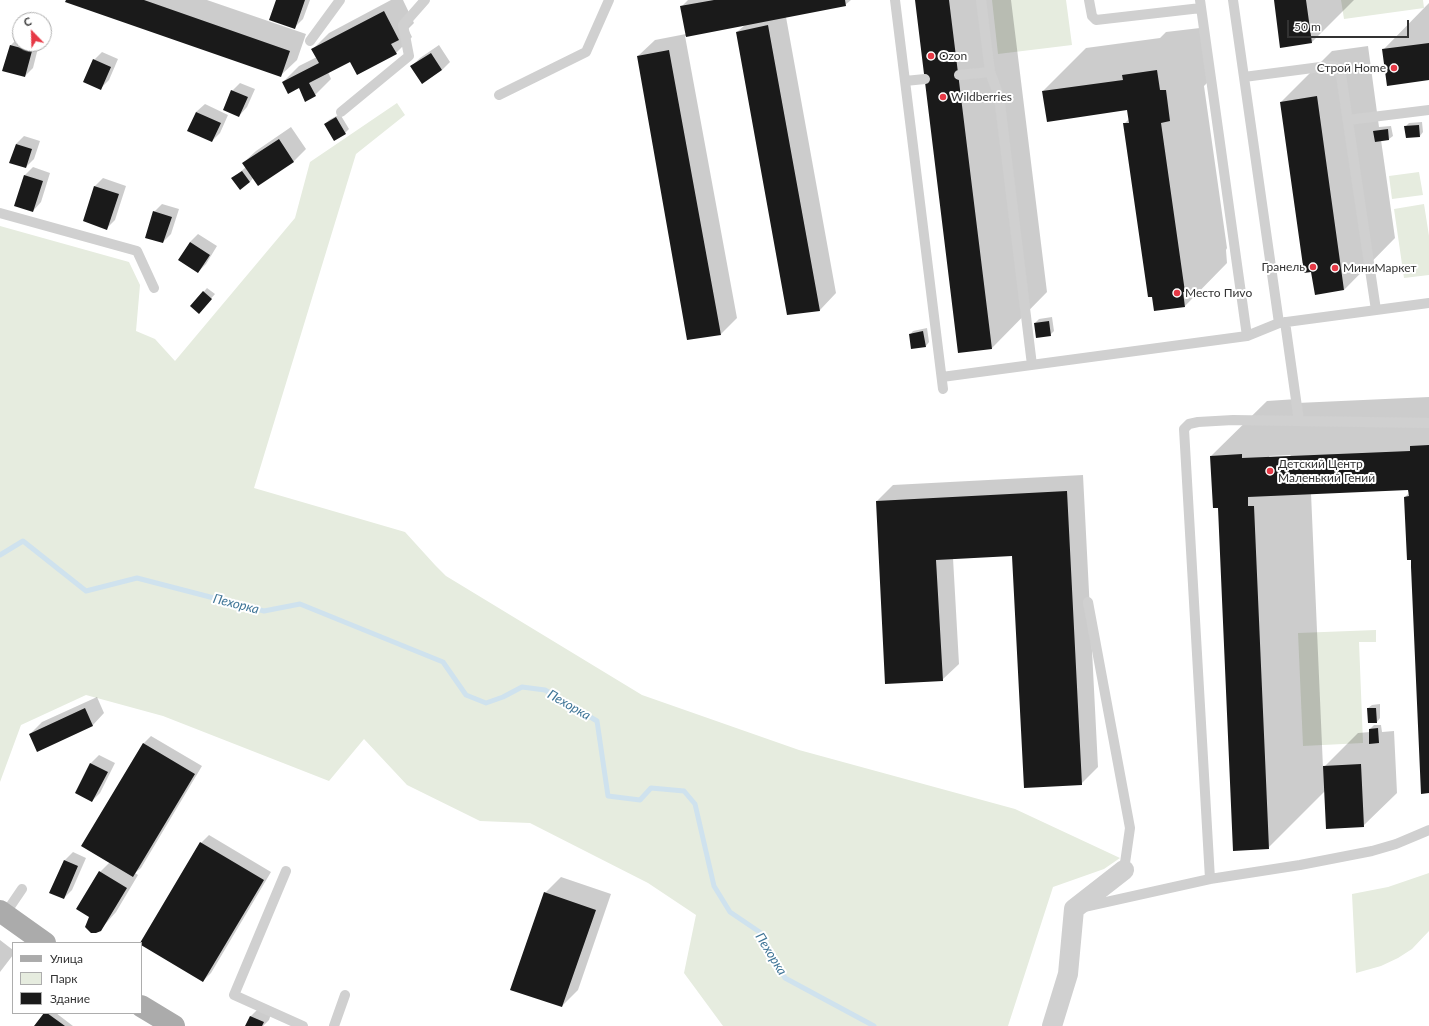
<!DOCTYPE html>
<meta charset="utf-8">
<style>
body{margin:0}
#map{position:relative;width:1429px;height:1026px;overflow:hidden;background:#fff;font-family:Lato,sans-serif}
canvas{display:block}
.legend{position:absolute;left:12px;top:942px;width:130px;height:72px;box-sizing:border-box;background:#fff;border:1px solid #adadad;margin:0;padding:5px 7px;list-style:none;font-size:12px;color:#333}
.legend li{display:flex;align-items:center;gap:8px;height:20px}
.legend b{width:20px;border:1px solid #adadad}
.north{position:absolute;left:12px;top:12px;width:40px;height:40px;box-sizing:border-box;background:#fff;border:1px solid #adadad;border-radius:50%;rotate:337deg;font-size:11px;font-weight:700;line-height:16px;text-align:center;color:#333}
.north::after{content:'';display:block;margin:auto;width:14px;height:18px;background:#e63946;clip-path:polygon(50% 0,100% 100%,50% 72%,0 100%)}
.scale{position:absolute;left:1287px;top:20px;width:122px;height:18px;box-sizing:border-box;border:2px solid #333;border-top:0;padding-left:5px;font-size:12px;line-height:14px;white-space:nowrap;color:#333;-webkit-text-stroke:3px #fff;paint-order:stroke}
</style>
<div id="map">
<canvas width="1429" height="1026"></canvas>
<ul class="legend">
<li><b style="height:5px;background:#ababab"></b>Улица</li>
<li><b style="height:11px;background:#e6ecdf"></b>Парк</li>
<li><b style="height:11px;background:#1a1a1a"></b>Здание</li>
</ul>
<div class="north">С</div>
<div class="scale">50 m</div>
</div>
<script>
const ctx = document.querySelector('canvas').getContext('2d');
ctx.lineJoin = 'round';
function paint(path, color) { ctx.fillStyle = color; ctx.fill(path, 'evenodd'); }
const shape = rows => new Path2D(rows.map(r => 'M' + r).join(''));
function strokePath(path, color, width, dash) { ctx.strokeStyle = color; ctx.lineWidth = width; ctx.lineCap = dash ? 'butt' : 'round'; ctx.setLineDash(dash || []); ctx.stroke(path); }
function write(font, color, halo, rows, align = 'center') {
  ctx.font = font + ' Lato,sans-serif'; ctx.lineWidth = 4; ctx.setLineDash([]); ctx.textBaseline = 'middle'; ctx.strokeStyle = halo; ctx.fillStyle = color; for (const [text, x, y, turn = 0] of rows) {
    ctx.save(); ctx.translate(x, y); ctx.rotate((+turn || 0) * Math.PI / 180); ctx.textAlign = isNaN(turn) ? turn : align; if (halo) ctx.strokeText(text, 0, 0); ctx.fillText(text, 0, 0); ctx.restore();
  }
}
const green = shape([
 [992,0,1066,0,1072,45,998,54],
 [1341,0,1423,0,1424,8,1344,19],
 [397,103,405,115,356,154,254,488,405,532,435,565,446,576,642,695,799,750,1015,809,1120,858,1104,869,1053,887,1008,1026,723,1026,684,973,696,915,648,883,530,823,480,821,407,785,364,739,329,781,163,716,86,695,21,725,0,782,0,226,129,262,140,285,136,331,155,339,175,361,295,218,310,162],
 [1419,172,1423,195,1392,199,1389,176],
 [1424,204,1429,236,1429,275,1404,278,1394,209],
 [1376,630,1376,642,1359,642,1363,743,1303,746,1298,633],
 [1429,873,1429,931,1412,949,1398,958,1381,966,1356,973,1352,894,1388,887]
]);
const shadow = shape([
 [67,0,207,0,306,34,297,60,280,76],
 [277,0,310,0,303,19,295,27],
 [391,0,403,0,414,23,408,29,412,37,396,53,350,60,328,72,331,79,315,95,299,87,283,82,299,66,317,57,313,49,329,33],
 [688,0,851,0,845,5,786,17,836,293,820,310,788,314,737,32,745,25,685,36,737,318,721,334,638,56,655,40,686,34,681,7],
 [916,0,1011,0,1047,292,992,348,959,352],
 [1275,0,1354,0,1312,42],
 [1429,3,1429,79,1383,50],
 [1200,28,1212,78,1204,86,1227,248,1226,250,1227,263,1185,306,1125,123,1129,119,1128,109,1043,91,1086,48,1160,38,1166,32],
 [19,37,20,37,20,44,39,44,33,68,25,76,11,45],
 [439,45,450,62,442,70,412,66,420,58],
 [1368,46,1379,127,1391,126,1393,136,1389,139,1381,140,1395,238,1344,290,1281,102,1332,51],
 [102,52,118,59,109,80,101,88,94,60],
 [240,83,255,89,247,107,239,116,232,91],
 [205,104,228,115,220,133,212,141,196,112],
 [340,114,349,129,345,133,334,139,325,124,329,120],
 [1422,122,1423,132,1420,136,1405,127,1409,123],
 [291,127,306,149,294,161,258,185,253,178,250,182,232,179,246,167,243,163,256,151],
 [24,136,40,141,34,159,26,167,16,144],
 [33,167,50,173,41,202,33,211,25,175],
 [103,178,126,186,115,220,107,228,84,221,95,186],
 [162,204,179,209,171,234,163,242,154,212],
 [198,234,217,246,206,264,198,272,190,242],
 [207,288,215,294,202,309,191,306],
 [1052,317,1054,331,1050,335,1035,323,1039,319],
 [927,328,929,342,926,346,910,335,913,331],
 [1429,397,1429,792,1412,559,1405,497,1409,493,1409,489,1311,493,1323,768,1358,733,1370,732,1370,729,1374,725,1381,725,1382,732,1394,731,1397,793,1363,826,1325,791,1268,848,1211,456,1267,401,1297,399,1297,403],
 [1291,455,1289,457,1270,458,1269,456],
 [1083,475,1098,767,1081,784,1013,555,953,558,959,664,942,680,877,501,893,485],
 [97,697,104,713,92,726,30,734,42,722],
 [1380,704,1380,718,1377,722,1368,708,1372,705],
 [151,736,202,766,141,868,135,873,138,875,116,912,100,930,90,917,100,872,110,862,143,744],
 [99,755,115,763,100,793,92,801,76,793,91,763],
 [209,835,271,872,211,973,203,981,201,843],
 [73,852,86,858,72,890,64,898,65,860],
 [561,877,611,894,578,990,562,1006,545,893],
 [0,940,13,950,13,955,0,972],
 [259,1008,271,1014,269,1020,263,1026,246,1026,251,1016],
 [45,1013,56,1013,73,1026,35,1026]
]);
const stream = shape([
 [0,555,23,541,86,591,137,578,264,611,300,604,443,662,466,695,486,703,503,697,522,687,545,690,597,721,608,796,640,800,651,788,684,791,695,804,714,886,730,912,761,933,785,978,874,1026]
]);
const building = shape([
 [66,0,144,0,290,51,281,77,65,2],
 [276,0,305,0,295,29,269,20],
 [714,0,845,0,846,6,686,37,680,6],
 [915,0,949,0,992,349,958,353],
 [1274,0,1306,0,1312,43,1280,48],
 [384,11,399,40,391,44,397,54,357,75,350,62,309,83,316,96,305,102,299,88,288,94,282,82,319,63,311,49],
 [768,25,820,311,787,315,736,32],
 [1429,43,1429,80,1387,86,1382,49],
 [10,45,32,51,25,77,2,71],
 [669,50,721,335,687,340,637,56],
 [431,53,442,70,422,84,410,66],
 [93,59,111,67,101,90,83,82],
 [1157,70,1160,90,1166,90,1170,121,1161,123,1185,292,1183,292,1185,307,1154,311,1152,297,1148,297,1123,123,1129,123,1127,110,1047,122,1042,91,1123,80,1122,75],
 [231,90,248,97,239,117,223,110],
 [1317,96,1344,290,1315,295,1311,272,1304,273,1280,102],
 [196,112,221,123,212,142,187,131],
 [336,117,346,134,334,141,324,124],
 [1419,125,1420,137,1406,138,1404,126],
 [1388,129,1389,140,1375,142,1373,131],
 [279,139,294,162,258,186,242,163],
 [16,144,32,149,26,168,9,163],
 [242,171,250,182,240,190,231,178],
 [24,175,43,181,33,212,14,206],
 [94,186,119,194,107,230,83,221],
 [153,211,172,217,163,243,145,238],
 [190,242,210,255,198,273,178,260],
 [203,291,212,299,199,314,190,306],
 [1049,321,1051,336,1036,338,1034,323],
 [923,331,926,347,911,349,909,334],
 [1429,445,1429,793,1421,794,1411,567,1411,560,1407,560,1404,497,1409,496,1408,490,1248,497,1248,506,1254,506,1269,849,1233,851,1218,508,1213,508,1210,456,1242,454,1242,458,1410,451,1410,446],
 [1067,491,1082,785,1024,788,1012,556,936,560,943,681,885,684,876,501],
 [85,708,93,726,37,752,29,734],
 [1367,708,1376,708,1377,723,1368,723],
 [1378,728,1379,743,1369,744,1369,729],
 [143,743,195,774,133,877,81,846],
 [90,763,108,772,92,802,75,793],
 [1361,764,1364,827,1326,829,1323,766],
 [200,842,264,880,203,982,141,945,140,943],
 [64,860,78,866,64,899,49,893],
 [99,871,127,888,101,931,96,933,91,933,85,927,89,917,76,909],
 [544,892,596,910,562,1007,510,990],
 [44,1013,47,1013,65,1026,34,1026],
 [250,1016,264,1022,262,1026,245,1026]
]);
const service = shape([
 [895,0,905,81,925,79],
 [1089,0,1092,16,1096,20,1201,8],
 [1200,0,1247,336],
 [1233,0,1279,323,1429,303],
 [310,41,340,0],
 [990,72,999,96,1032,365],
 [959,75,990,72,981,0],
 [1244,77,1328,66,1336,67,1341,75,1376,310],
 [905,81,943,389],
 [499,95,586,52,609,0],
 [341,112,409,56,403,25,425,0],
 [1348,120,1429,110],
 [0,213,137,251,154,288],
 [1285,322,1299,421],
 [942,377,1247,336,1279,323],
 [1088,602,1130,828,1124,870],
 [286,871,234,995,303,1026],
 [1210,879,1184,429,1189,424,1198,422,1233,420,1429,423],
 [1084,907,1210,879,1300,865,1372,851,1396,844,1429,830],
 [5,914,22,889],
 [334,1026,345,995]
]);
const minor = shape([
 [1052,1026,1068,974,1074,909,1124,870]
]);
const primary = shape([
 [0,911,45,943],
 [141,1006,174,1026]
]);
const markers = [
 [931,56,4,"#e63946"],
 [1394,68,4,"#e63946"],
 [943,97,4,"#e63946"],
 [1313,267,4,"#e63946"],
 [1335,268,4,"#e63946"],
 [1177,293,4,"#e63946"],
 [1270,471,4,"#e63946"]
];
const poiNames = [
 ["Ozon",939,56],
 ["Строй Home",1386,68,"right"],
 ["Wildberries",951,97],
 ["Гранель",1305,267,"right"],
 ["МиниМаркет",1343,268],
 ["Место Пиvо",1185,293],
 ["Детский Центр",1278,464],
 ["Маленький Гений",1278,478]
];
const waterNames = [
 ["Пехорка",236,604,14],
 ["Пехорка",569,705,30],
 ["Пехорка",771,954,58]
];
paint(green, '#e6ecdf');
paint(shadow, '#0003');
strokePath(stream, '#cfe2ee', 5);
paint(building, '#1a1a1a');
strokePath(service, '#d0d0d0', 10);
strokePath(minor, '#d0d0d0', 20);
strokePath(primary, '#ababab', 22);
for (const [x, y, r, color] of markers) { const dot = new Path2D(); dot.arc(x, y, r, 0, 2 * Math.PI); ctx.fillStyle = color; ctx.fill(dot); strokePath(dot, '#fff', 1.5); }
write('12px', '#333', '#fff', poiNames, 'left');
write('italic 13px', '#3f7597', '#fff', waterNames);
</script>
